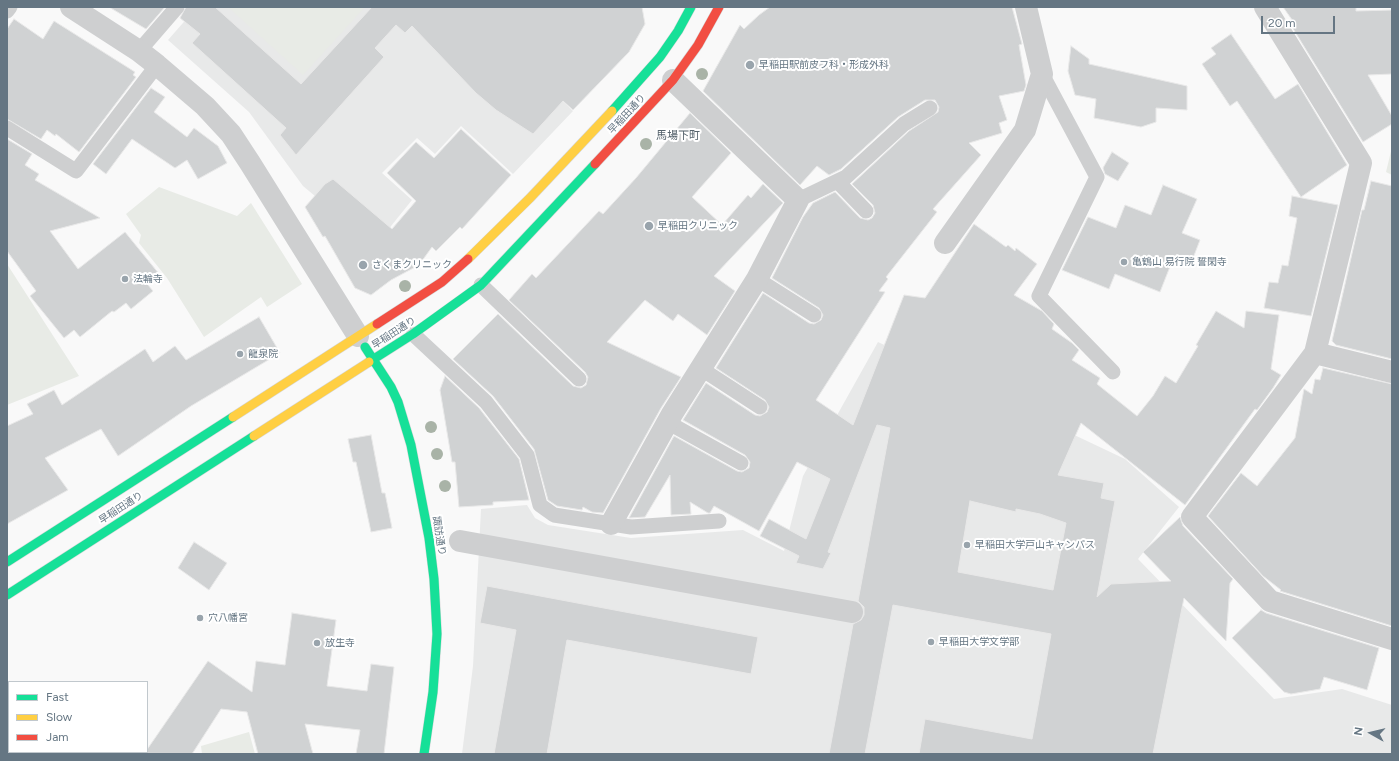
<!DOCTYPE html>
<meta charset="utf-8">
<style>
body{margin:0}
#map{position:relative;width:1399px;height:761px;overflow:hidden;background:#f9f9f9;font-family:Figtree,sans-serif}
canvas{display:block}
.frame{position:absolute;inset:0;border:8px solid #657683;pointer-events:none}
.legend{position:absolute;left:8px;top:681px;width:140px;height:72px;box-sizing:border-box;background:#fff;border:1px solid #c1c8cd;margin:0;padding:5px 7px;list-style:none;font-size:12px;color:#657683}
.legend li{display:flex;align-items:center;gap:8px;height:20px}
.legend b{width:20px;border:1px solid #c1c8cd}
.north{position:absolute;left:1351px;top:713px;width:40px;height:40px;-webkit-text-stroke:3px #fff;paint-order:stroke;rotate:278deg;font-size:11px;font-weight:700;line-height:16px;text-align:center;color:#657683}
.north::after{content:'';display:block;margin:auto;width:14px;height:18px;background:#657683;clip-path:polygon(50% 0,100% 100%,50% 72%,0 100%)}
.scale{position:absolute;left:1261px;top:16px;width:74px;height:18px;box-sizing:border-box;border:2px solid #657683;border-top:0;padding-left:5px;font-size:12px;line-height:14px;white-space:nowrap;color:#657683;-webkit-text-stroke:3px #fff;paint-order:stroke}
</style>
<div id="map">
<canvas width="1399" height="761"></canvas>
<div class="frame"></div>
<ul class="legend">
<li><b style="height:5px;background:#16e098"></b>Fast</li>
<li><b style="height:5px;background:#ffcf43"></b>Slow</li>
<li><b style="height:5px;background:#f24e42"></b>Jam</li>
</ul>
<div class="north">N</div>
<div class="scale">20 m</div>
</div>
<script>
const ctx = document.querySelector('canvas').getContext('2d');
ctx.lineJoin = 'round';
function paint(path, color) { ctx.fillStyle = color; ctx.fill(path, 'evenodd'); }
const shape = rows => new Path2D(rows.map(r => 'M' + r).join(''));
function strokePath(path, color, width, dash) { ctx.strokeStyle = color; ctx.lineWidth = width; ctx.lineCap = dash ? 'butt' : 'round'; ctx.setLineDash(dash || []); ctx.stroke(path); }
function write(font, color, halo, rows, align = 'center') {
  ctx.font = font + ' Figtree,"Noto Sans JP",sans-serif'; ctx.lineWidth = 4; ctx.setLineDash([]); ctx.textBaseline = 'middle'; ctx.strokeStyle = halo; ctx.fillStyle = color; for (const [text, x, y, turn = 0] of rows) {
    ctx.save(); ctx.translate(x, y); ctx.rotate((+turn || 0) * Math.PI / 180); ctx.textAlign = isNaN(turn) ? turn : align; if (halo) ctx.strokeText(text, 0, 0); ctx.fillText(text, 0, 0); ctx.restore();
  }
}
const built = shape([
 [197,7,585,7,535,75,573,111,513,174,461,126,435,154,417,138,382,173,412,200,375,246,303,186,249,112,168,40],
 [878,342,1125,459,1179,507,1138,559,1274,699,1342,689,1392,705,1392,754,462,754,473,666,481,509,527,505,535,518,548,525,631,538,743,530,784,551,803,476]
]);
const green = shape([
 [228,7,365,7,303,75],
 [1392,147,1392,175,1386,172],
 [159,187,237,216,251,203,302,284,267,307,261,297,204,337,167,278,139,243,141,235,126,214],
 [7,264,79,376,7,405],
 [249,732,255,754,202,754,201,746]
]);
const building = shape([
 [109,7,165,7,146,29,109,7],
 [186,7,215,7,301,84,372,7,642,7,645,24,629,52,573,110,563,101,533,134,496,110,476,93,412,26,405,33,396,25,375,48,384,57,296,155,280,135,286,128,192,43,200,34,180,18,186,7],
 [770,7,1012,7,1022,44,1019,45,1026,85,1024,91,999,96,1007,120,999,123,1002,133,969,143,981,155,933,209,937,212,886,277,888,279,879,291,885,292,816,400,853,425,904,295,925,298,974,224,1006,247,1008,245,1015,251,1016,248,1037,264,1014,295,1042,311,1054,324,1052,329,1072,343,1079,350,1072,360,1100,378,1097,384,1137,416,1153,396,1165,376,1176,383,1198,346,1196,345,1216,311,1244,328,1246,311,1279,315,1271,369,1281,375,1273,388,1257,410,1255,409,1185,505,1081,423,1058,475,1104,483,1101,498,1115,501,1097,597,1111,584,1171,581,1143,552,1180,517,1183,526,1233,579,1230,583,1226,641,1184,598,1153,754,919,754,925,719,1032,739,1051,634,893,605,865,754,829,754,853,624,861,620,864,615,864,607,858,601,890,428,877,425,828,552,831,553,823,569,796,563,799,556,760,536,769,519,806,539,830,479,797,462,759,531,714,506,710,513,708,513,690,502,691,514,671,515,670,475,645,517,629,518,674,436,737,471,742,472,749,468,750,462,745,455,683,420,706,383,755,415,760,416,767,412,769,407,765,400,716,368,763,293,809,323,814,324,821,320,823,315,819,308,772,278,803,217,813,203,835,192,860,218,868,220,872,218,875,213,873,205,852,184,909,131,938,112,939,107,935,100,925,100,898,117,841,169,829,175,817,166,800,185,703,91,740,25,744,29,759,15,770,7],
 [970,501,1016,512,1016,509,1040,514,1066,523,1053,590,958,572,970,501],
 [1283,7,1356,7,1356,11,1392,10,1392,74,1368,75,1392,116,1392,124,1363,142,1292,27,1295,24,1283,7],
 [14,19,43,39,54,21,135,72,133,75,136,77,79,152,56,134,55,136,47,130,41,139,7,119,7,29,14,19],
 [1231,34,1275,99,1298,84,1347,165,1301,197,1237,101,1230,106,1202,64,1216,54,1211,48,1231,34],
 [1071,46,1089,59,1089,64,1187,86,1187,110,1156,108,1156,122,1141,127,1094,118,1096,99,1075,95,1068,71,1071,46],
 [151,88,165,97,154,112,187,137,194,128,218,146,227,163,198,179,187,160,175,168,132,139,106,174,93,164,151,88],
 [690,113,731,153,692,197,722,225,748,195,751,198,763,184,783,203,714,276,735,291,707,335,678,314,673,321,645,300,607,342,681,377,661,408,603,513,592,512,583,507,582,510,557,506,548,500,534,449,493,396,453,359,498,314,573,386,581,388,586,385,588,377,585,372,509,300,532,274,536,278,599,211,603,214,636,178,690,113],
 [461,129,511,175,462,229,460,227,436,251,432,247,419,265,391,280,371,295,355,288,325,236,323,237,305,207,325,184,333,179,392,229,416,201,387,173,416,142,434,158,461,129],
 [7,139,32,154,25,165,39,174,35,180,100,218,50,231,78,269,125,232,160,275,148,285,153,291,131,309,126,303,114,312,112,311,80,337,74,330,64,338,30,296,36,291,7,251,7,139],
 [1112,152,1129,163,1118,181,1105,174,1103,168,1112,152],
 [1371,181,1392,186,1392,359,1336,345,1332,341,1362,210,1364,210,1371,181],
 [1163,185,1197,199,1182,233,1200,240,1190,266,1173,259,1160,292,1115,274,1109,289,1062,270,1088,217,1116,228,1125,205,1151,215,1163,185],
 [1292,196,1338,205,1311,316,1264,308,1269,282,1278,283,1282,265,1288,266,1297,218,1289,216,1292,196],
 [259,317,280,353,191,406,118,456,101,429,45,458,68,490,7,524,7,426,33,414,27,404,54,390,62,405,145,349,153,362,175,346,186,360,259,317],
 [1323,368,1392,384,1392,626,1280,591,1281,590,1263,576,1208,516,1241,473,1257,486,1295,438,1304,389,1312,394,1315,379,1320,380,1323,368],
 [445,376,479,408,519,459,529,500,493,502,493,505,459,507,455,462,452,462,440,390,445,376],
 [371,435,382,493,385,493,392,528,371,532,356,462,353,462,348,439,371,435],
 [194,542,227,563,209,590,178,568,194,542],
 [487,586,758,637,751,674,567,640,547,754,494,754,516,630,480,623,487,586],
 [1261,610,1266,613,1379,648,1367,690,1324,677,1320,689,1291,694,1284,692,1232,638,1261,610],
 [292,613,336,620,327,686,367,691,371,664,394,667,384,754,356,754,360,730,305,724,313,754,258,754,247,712,221,709,192,754,144,754,208,661,252,692,256,661,285,665,292,613]
]);
const lane = shape([
 [7,11,10,7],
 [139,51,177,7],
 [1042,74,1097,177,1039,296,1113,372],
 [7,128,76,171,157,65],
 [838,182,866,211],
 [798,200,846,177,904,124,930,108],
 [757,279,814,315],
 [481,285,579,379],
 [413,334,486,402,527,455,540,505,554,515,631,527,719,521],
 [700,368,760,407],
 [667,422,741,463]
]);
const street = shape([
 [71,7,139,51,157,65,205,106,231,134,250,163,358,336],
 [1265,7,1361,163,1315,353,1192,517,1270,601,1392,639],
 [945,243,1025,130,1042,74,1026,7],
 [1315,353,1392,372],
 [611,524,672,414,757,279,798,200,673,80],
 [460,541,852,612]
]);
const fast = shape([
 [612,111,660,57,678,31,691,7],
 [365,347,391,387,398,402,411,445,429,538,434,579,437,634,433,692,424,754],
 [369,362,413,334,481,285,595,164],
 [7,562,233,417],
 [7,595,254,436]
]);
const slow = shape([
 [468,259,530,198,612,111],
 [233,417,377,324],
 [254,436,369,362]
]);
const jam = shape([
 [595,164,673,80,698,45,719,7],
 [377,324,442,282,468,259]
]);
const trees = [
 [702,74],
 [646,144],
 [405,286],
 [431,427],
 [437,454],
 [445,486]
];
const markers = [
 [750,65,5,"#99a4ac"],
 [649,226,5,"#99a4ac"],
 [1124,262,4,"#99a4ac"],
 [363,265,5,"#99a4ac"],
 [125,279,4,"#99a4ac"],
 [240,354,4,"#99a4ac"],
 [967,545,4,"#99a4ac"],
 [200,618,4,"#99a4ac"],
 [931,642,4,"#99a4ac"],
 [317,643,4,"#99a4ac"]
];
const poiNames = [
 ["早稲田駅前皮フ科・形成外科",759,65],
 ["早稲田クリニック",658,226],
 ["亀鶴山 易行院 誓閑寺",1132,262],
 ["さくまクリニック",372,265],
 ["法輪寺",133,279],
 ["龍泉院",248,354],
 ["早稲田大学戸山キャンパス",975,545],
 ["穴八幡宮",208,618],
 ["早稲田大学文学部",939,642],
 ["放生寺",325,643]
];
const streetNames = [
 ["早稲田通り",627,114,-47],
 ["早稲田通り",394,333,-33],
 ["早稲田通り",121,508,-33],
 ["諏訪通り",439,536,81]
];
const neighbourhoodNames = [
 ["馬場下町",678,136]
];
paint(built, '#e8e9e9');
paint(green, '#e8ebe6');
paint(building, '#d0d2d3');
strokePath(building, '#e8e8e8', 1);
strokePath(fast, '#d5d6d7', 10);
strokePath(slow, '#d5d6d7', 10);
strokePath(jam, '#d5d6d7', 10);
strokePath(lane, '#cecfd0', 15);
strokePath(street, '#cecfd0', 22);
strokePath(fast, '#16e098', 9);
strokePath(slow, '#ffcf43', 9);
strokePath(jam, '#f24e42', 9);
ctx.fillStyle = '#a9b3a7';
for (const [x, y] of trees) { ctx.beginPath(); ctx.arc(x, y, 6, 0, 2 * Math.PI); ctx.fill(); }
for (const [x, y, r, color] of markers) { const dot = new Path2D(); dot.arc(x, y, r, 0, 2 * Math.PI); ctx.fillStyle = color; ctx.fill(dot); strokePath(dot, '#fff', 1.5); }
write('10px', '#657683', '#fff', poiNames, 'left');
write('10px', '#657683', '#fff', streetNames);
write('11px', '#57646e', '#fff', neighbourhoodNames);
</script>
